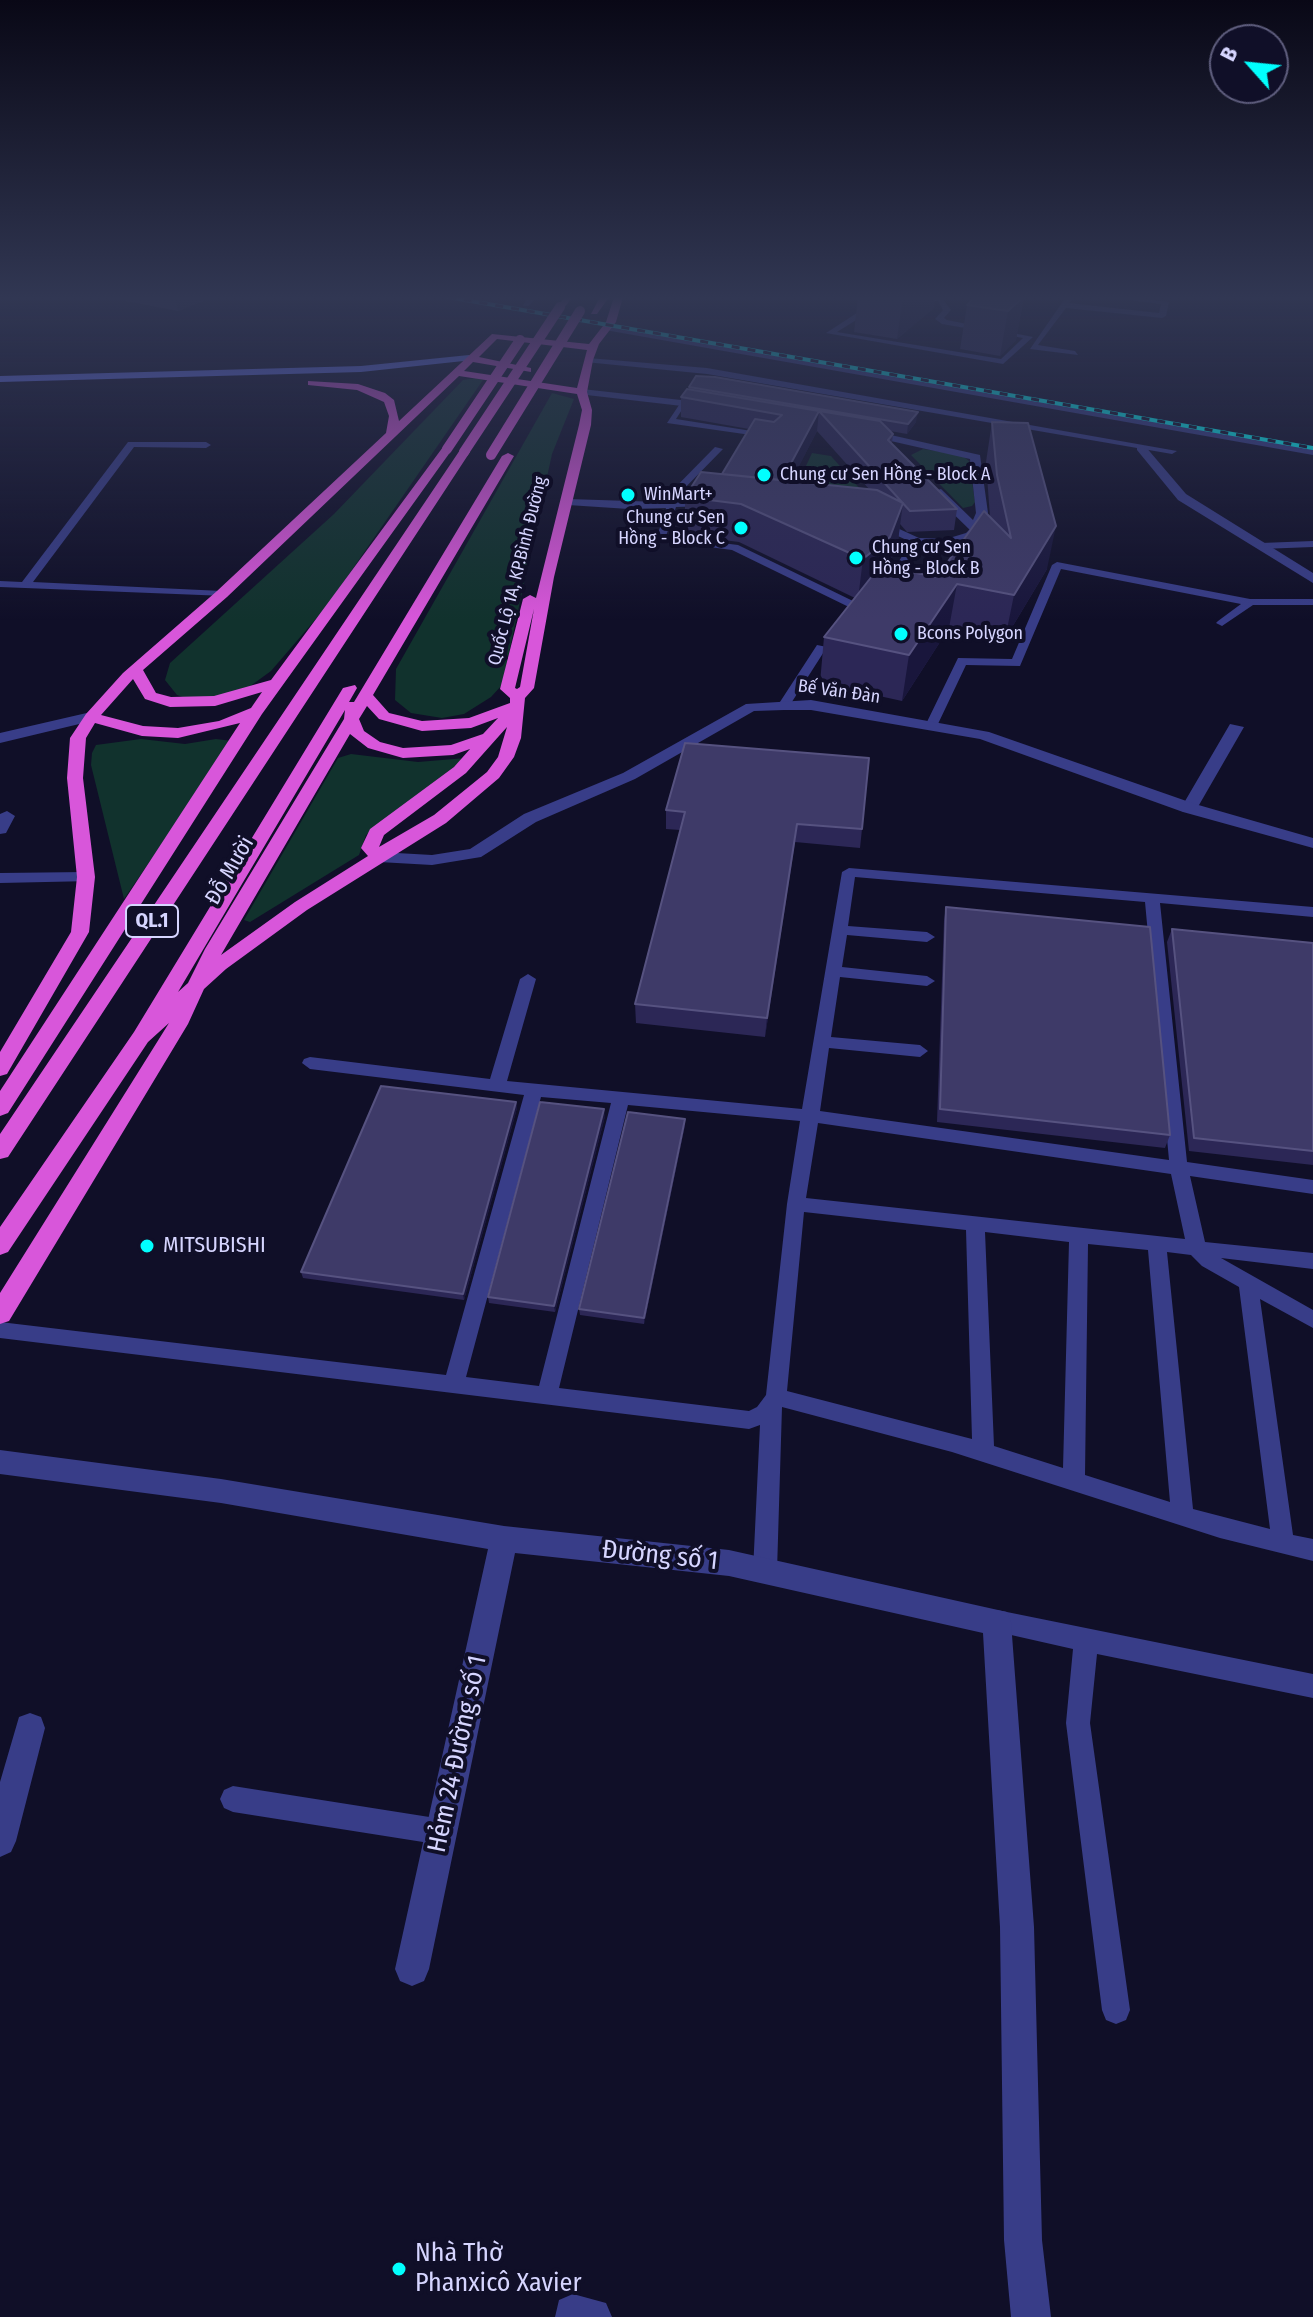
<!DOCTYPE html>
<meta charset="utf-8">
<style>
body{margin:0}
#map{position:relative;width:1313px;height:2317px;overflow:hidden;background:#100f28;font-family:"Fira Sans Condensed",sans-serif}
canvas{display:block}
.north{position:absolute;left:1209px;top:24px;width:80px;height:80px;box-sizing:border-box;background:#100f28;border:2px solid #5f5e7e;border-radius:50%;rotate:297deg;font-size:22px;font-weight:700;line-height:32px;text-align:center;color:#d6d5ff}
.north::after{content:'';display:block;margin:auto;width:28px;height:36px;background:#01fffe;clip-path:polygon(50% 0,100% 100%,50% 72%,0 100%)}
</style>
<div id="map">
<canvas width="1313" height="2317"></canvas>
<div class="north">B</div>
</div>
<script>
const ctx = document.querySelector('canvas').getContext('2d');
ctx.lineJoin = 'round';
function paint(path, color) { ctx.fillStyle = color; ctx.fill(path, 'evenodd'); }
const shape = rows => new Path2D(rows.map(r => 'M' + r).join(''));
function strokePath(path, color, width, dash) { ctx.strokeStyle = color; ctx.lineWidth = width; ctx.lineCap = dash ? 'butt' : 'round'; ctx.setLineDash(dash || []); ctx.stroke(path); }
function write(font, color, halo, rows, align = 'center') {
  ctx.font = font + ' "Fira Sans Condensed",sans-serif'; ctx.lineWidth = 8; ctx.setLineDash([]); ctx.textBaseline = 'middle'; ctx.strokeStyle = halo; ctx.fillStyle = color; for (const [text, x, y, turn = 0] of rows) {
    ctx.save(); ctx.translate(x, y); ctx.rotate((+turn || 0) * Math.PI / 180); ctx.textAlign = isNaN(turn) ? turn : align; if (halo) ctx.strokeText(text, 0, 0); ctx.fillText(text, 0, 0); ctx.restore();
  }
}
const green = shape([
 [476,378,483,380,327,606,271,671,249,687,228,697,188,699,177,695,165,680,170,663,334,514,463,380],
 [552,393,574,399,552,454,502,685,491,697,464,714,442,718,411,713,395,700,396,669],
 [923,449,962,455,969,461,975,502,972,506,963,508,911,455],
 [812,453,831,456,877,508,792,496],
 [141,739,185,744,216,739,232,741,124,899,91,765,92,753,96,745],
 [351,754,418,762,466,758,377,825,366,835,359,855,250,922,244,920,338,758]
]);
const service = shape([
 [941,297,951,310,944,318,947,320,1033,337,1003,364,826,333,880,298,941,297],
 [938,301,943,310,935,319,942,324,1023,338,1001,359,837,332,885,302,938,301],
 [1066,297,1074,297,1069,303,1159,313,1161,304,1104,297,1129,297,1169,302,1166,316,1162,318,1066,308,1038,345,1075,351,1078,355,1030,349,1066,297],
 [608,326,1313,449,1313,455,605,330,608,326],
 [588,358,707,368,1177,451,1172,454,707,374,585,362,588,358],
 [683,399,687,402,676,419,777,435,772,438,667,423,683,399],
 [128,442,206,442,211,445,206,448,134,447,33,582,222,591,228,594,226,596,0,587,0,581,22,582,128,442],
 [715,447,723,449,674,499,708,500,713,503,708,506,676,507,666,536,738,545,855,602,862,602,889,577,911,542,876,526,876,522,884,522,919,538,946,539,966,533,972,527,981,529,974,537,950,544,920,544,897,581,869,607,853,609,732,550,656,540,666,508,629,509,568,505,563,502,568,499,661,502,715,447],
 [1313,541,1313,547,1261,549,1256,546,1261,543,1313,541],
 [1057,562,1250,599,1313,599,1313,605,1253,605,1222,626,1216,623,1218,621,1241,604,1061,569,1020,666,966,665,937,726,927,729,925,726,958,658,1012,659,1052,565,1057,562],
 [817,645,827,647,788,708,780,708,778,705,817,645],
 [849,868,1313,907,1313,917,1160,903,1187,1162,1313,1180,1313,1194,1190,1176,1205,1242,1313,1253,1313,1269,1221,1258,1313,1310,1313,1328,1260,1299,1293,1535,1313,1539,1313,1561,1220,1538,952,1452,782,1407,777,1571,773,1579,765,1582,757,1579,753,1571,760,1425,749,1429,0,1338,0,1322,446,1375,524,1095,310,1069,302,1063,304,1059,310,1057,490,1079,520,979,528,974,536,979,507,1081,802,1109,842,872,849,868],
 [855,877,1145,902,1169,1160,820,1111,829,1048,920,1057,928,1051,920,1045,831,1037,840,977,927,986,935,981,927,976,842,967,847,935,927,942,935,937,927,932,848,926,855,877],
 [541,1097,611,1103,539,1386,466,1377,541,1097],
 [628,1105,800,1121,787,1204,766,1395,757,1407,749,1411,559,1388,628,1105],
 [818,1123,1171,1174,1185,1239,806,1198,818,1123],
 [804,1212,966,1230,972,1439,787,1391,804,1212],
 [985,1232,1069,1242,1063,1468,994,1446,985,1232],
 [1088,1244,1148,1250,1170,1502,1085,1475,1088,1244],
 [1167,1252,1191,1255,1202,1266,1239,1287,1270,1529,1193,1509,1167,1252],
 [997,1610,1313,1674,1313,1698,1097,1654,1090,1723,1130,2010,1126,2020,1116,2024,1106,2020,1102,2010,1066,1723,1073,1649,989,1630,985,1622,989,1614,997,1610],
 [233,1786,442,1819,451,1823,455,1832,451,1841,442,1845,233,1812,224,1808,220,1799,224,1790,233,1786]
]);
const minor = shape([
 [527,297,537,297,529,306,523,306,527,297],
 [582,389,708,403,713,406,708,409,578,394,582,389],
 [864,429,980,455,988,513,980,532,972,532,931,492,941,489,973,520,976,513,970,459,860,434,864,429],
 [1137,446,1145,446,1186,494,1313,573,1313,583,1178,500,1137,450,1137,446],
 [1230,724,1244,727,1195,812,1183,812,1181,808,1230,724],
 [7,811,15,816,6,833,0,834,0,814,7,811],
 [86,872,92,873,92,881,0,883,0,873,86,872],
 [0,1450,221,1479,504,1526,729,1550,1007,1612,1011,1622,1034,1927,1042,2240,1051,2317,1011,2317,1004,2240,1000,1927,983,1633,729,1576,515,1553,429,1969,424,1981,412,1986,400,1981,395,1969,488,1549,221,1503,0,1474,0,1450],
 [30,1713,41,1717,45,1728,16,1841,11,1852,0,1857,0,1782,19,1717,30,1713],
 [573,2294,606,2303,612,2317,555,2317,559,2300,573,2294]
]);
const tertiary = shape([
 [811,700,989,732,1195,804,1313,838,1313,848,1183,812,980,739,811,710,784,710,754,711,635,779,536,822,481,857,432,865,379,862,370,857,379,852,432,855,470,849,524,814,623,773,746,704,811,700],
 [91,712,96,714,96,720,0,743,0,733,91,712]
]);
const secondary = shape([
 [469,355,473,360,361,372,0,382,0,376,361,366,469,355]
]);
const trunk = shape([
 [564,297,573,297,563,309,557,309,564,297],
 [600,297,609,297,597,314,591,314,600,297],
 [614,297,623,297,616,322,599,344,593,360,587,392,592,410,591,425,554,577,534,688,525,698,521,738,514,757,499,778,446,823,307,910,226,969,204,989,188,1024,9,1321,0,1324,0,1293,169,1023,148,1042,8,1252,0,1255,0,1227,134,1032,343,688,355,685,357,688,349,702,354,702,502,456,508,453,514,456,373,695,389,713,422,721,469,718,510,703,510,698,500,689,523,599,530,595,536,598,579,425,582,410,577,394,459,376,227,597,143,670,156,693,171,697,214,696,271,680,443,447,451,447,451,451,262,714,8,1113,0,1116,0,1091,240,723,178,738,142,736,95,723,86,738,83,778,95,877,89,932,7,1074,0,1076,0,1052,71,932,77,877,67,778,70,738,86,714,123,673,217,591,386,433,389,416,384,402,357,390,308,385,308,381,358,384,385,393,394,400,399,421,492,334,589,344,606,322,614,297],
 [497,339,587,350,577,388,464,371,473,362,531,372,531,368,479,357,497,339],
 [534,609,520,687,517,689,515,688,534,609],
 [133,679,145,699,170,707,215,706,262,692,251,708,219,721,178,728,143,726,101,715,133,679],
 [367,706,379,719,422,731,471,728,498,718,483,734,451,745,403,748,380,742,364,731,359,719,367,706],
 [345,710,344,719,205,949,188,983,178,992,345,710],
 [507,727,498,757,487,772,434,815,379,847,384,835,466,773,507,727],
 [350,734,368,748,403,758,453,755,470,749,454,767,370,829,361,848,368,856,295,902,221,955,350,734],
 [460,450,470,452,8,1157,0,1159,0,1134,460,450]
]);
const rail = shape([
 [448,297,1313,448]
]);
const trunkBridge = shape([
 [447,449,520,340],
 [464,452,560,307],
 [491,455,580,311]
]);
const wall = shape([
 [105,297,213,297,178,311],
 [858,297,935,297,934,308,897,339,854,332],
 [1024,297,1016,340,1000,356,960,349,967,305],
 [689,387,916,422,907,434,890,431,893,434,892,443,957,509,954,530,907,532,900,524,898,541,888,568,937,577,990,517,986,462,992,422,1047,569,1005,639,949,628,902,701,820,683,824,637,855,598,739,542,685,535,685,497,722,474,749,429,681,417,681,397,689,390],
 [817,431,869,489,791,481],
 [666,810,862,829,860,848,795,842,765,1037,636,1023,635,1004,680,830,666,829],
 [946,907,1170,1135,1165,1148,937,1122,944,920],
 [1172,929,1313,943,1313,1165,1189,1151,1167,942],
 [516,1102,517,1108,464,1300,303,1278,301,1272],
 [605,1116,555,1312,489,1303,488,1297],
 [685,1125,644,1324,580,1315,579,1309]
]);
const shadedWall = shape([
 [175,297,213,297,178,311],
 [903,297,935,297,934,308,897,339],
 [1024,297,1016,340,1000,356,1008,311],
 [819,411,817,431,780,503,781,482],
 [918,412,916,422,907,434,908,424],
 [903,503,898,541,885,576,858,599,863,559],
 [1056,526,1047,569,1005,639,1014,595],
 [957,584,949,628,902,701,909,655],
 [797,824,795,842,765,1037,767,1018],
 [516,1102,517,1108,464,1300,463,1294],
 [604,1109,605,1116,555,1312,554,1306],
 [685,1119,685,1125,644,1324,644,1318]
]);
const building = shape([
 [976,297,1023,297,1008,311,967,305,976,297],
 [696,376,715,377,918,412,908,424,689,387,696,376],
 [687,389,819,411,782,480,722,474,755,419,774,422,782,415,681,397,687,389],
 [819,411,880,421,893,434,888,440,957,509,910,511,819,411],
 [992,422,1028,423,1056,526,1014,595,957,584,909,655,824,637,880,566,937,577,984,511,1011,538,997,475,992,422],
 [701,472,877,490,903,503,890,537,863,559,741,504,685,497,701,472],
 [685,743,869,758,862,829,797,824,767,1018,635,1004,685,812,666,810,685,743],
 [946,907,1150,927,1170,1135,940,1109,946,907],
 [1172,929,1313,943,1313,1151,1194,1138,1172,929],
 [381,1086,516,1102,463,1294,301,1272,381,1086],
 [540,1102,604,1109,554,1306,488,1297,540,1102],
 [628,1112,685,1119,644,1318,579,1309,628,1112]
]);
const markers = [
 [764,475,8,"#01fffe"],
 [628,495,8,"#01fffe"],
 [741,528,8,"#01fffe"],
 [856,558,8,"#01fffe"],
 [901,634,8,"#01fffe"],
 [147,1246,8,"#01fffe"],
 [399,2269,8,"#01fffe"]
];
const farPoinames = [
 ["Chung cư Sen Hồng - Block A",780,475],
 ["WinMart+",644,495],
 ["Chung cư Sen",725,518,"right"],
 ["Hồng - Block C",725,539,"right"],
 ["Chung cư Sen",872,548],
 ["Hồng - Block B",872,569],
 ["Bcons Polygon",917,634]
];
const farStreetnames = [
 ["Quốc Lộ 1A, KP.Bình Đường",518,571,-76],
 ["Bế Văn Đàn",839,692,8]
];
const shields = [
 [152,921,52]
];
const shieldNames = [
 ["QL.1",152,921]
];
const streetNames = [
 ["Đỗ Mười",230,871,-60]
];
const poiNames = [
 ["MITSUBISHI",163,1246]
];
const nearStreetnames = [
 ["Đường số 1",660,1556,6],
 ["Hẻm 24 Đường số 1",458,1754,-78]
];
const nearPoinames = [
 ["Nhà Thờ",415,2254],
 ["Phanxicô Xavier",415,2284]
];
paint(green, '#11322d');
paint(service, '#383d88');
paint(minor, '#383d88');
paint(tertiary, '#383d88');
paint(secondary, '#6c78ff');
paint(trunk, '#d856da');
strokePath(rail, '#01fffe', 4);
strokePath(rail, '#100f28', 3, [8]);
strokePath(trunkBridge, '#d856da', 10);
paint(wall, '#2c2756');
paint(shadedWall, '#19163c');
paint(building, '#3e3a68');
strokePath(building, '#565280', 2);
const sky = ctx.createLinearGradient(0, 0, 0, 621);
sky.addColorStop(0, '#090816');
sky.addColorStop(0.48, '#313753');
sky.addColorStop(1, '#31375300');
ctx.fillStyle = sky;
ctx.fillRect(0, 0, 1313, 621);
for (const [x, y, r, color] of markers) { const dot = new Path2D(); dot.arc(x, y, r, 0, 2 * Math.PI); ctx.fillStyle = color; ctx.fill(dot); strokePath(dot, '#100f28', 3); }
write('18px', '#d6d5ff', '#100f28', farPoinames, 'left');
write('18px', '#d6d5ff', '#100f28', farStreetnames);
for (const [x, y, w] of shields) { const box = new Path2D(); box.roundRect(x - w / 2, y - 16, w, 32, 6); ctx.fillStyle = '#100f28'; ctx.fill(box); strokePath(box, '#d6d5ff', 2); }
write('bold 20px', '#d6d5ff', null, shieldNames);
write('22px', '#d6d5ff', '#100f28', streetNames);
write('22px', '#d6d5ff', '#100f28', poiNames, 'left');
write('26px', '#d6d5ff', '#100f28', nearStreetnames);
write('26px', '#d6d5ff', '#100f28', nearPoinames, 'left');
</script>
